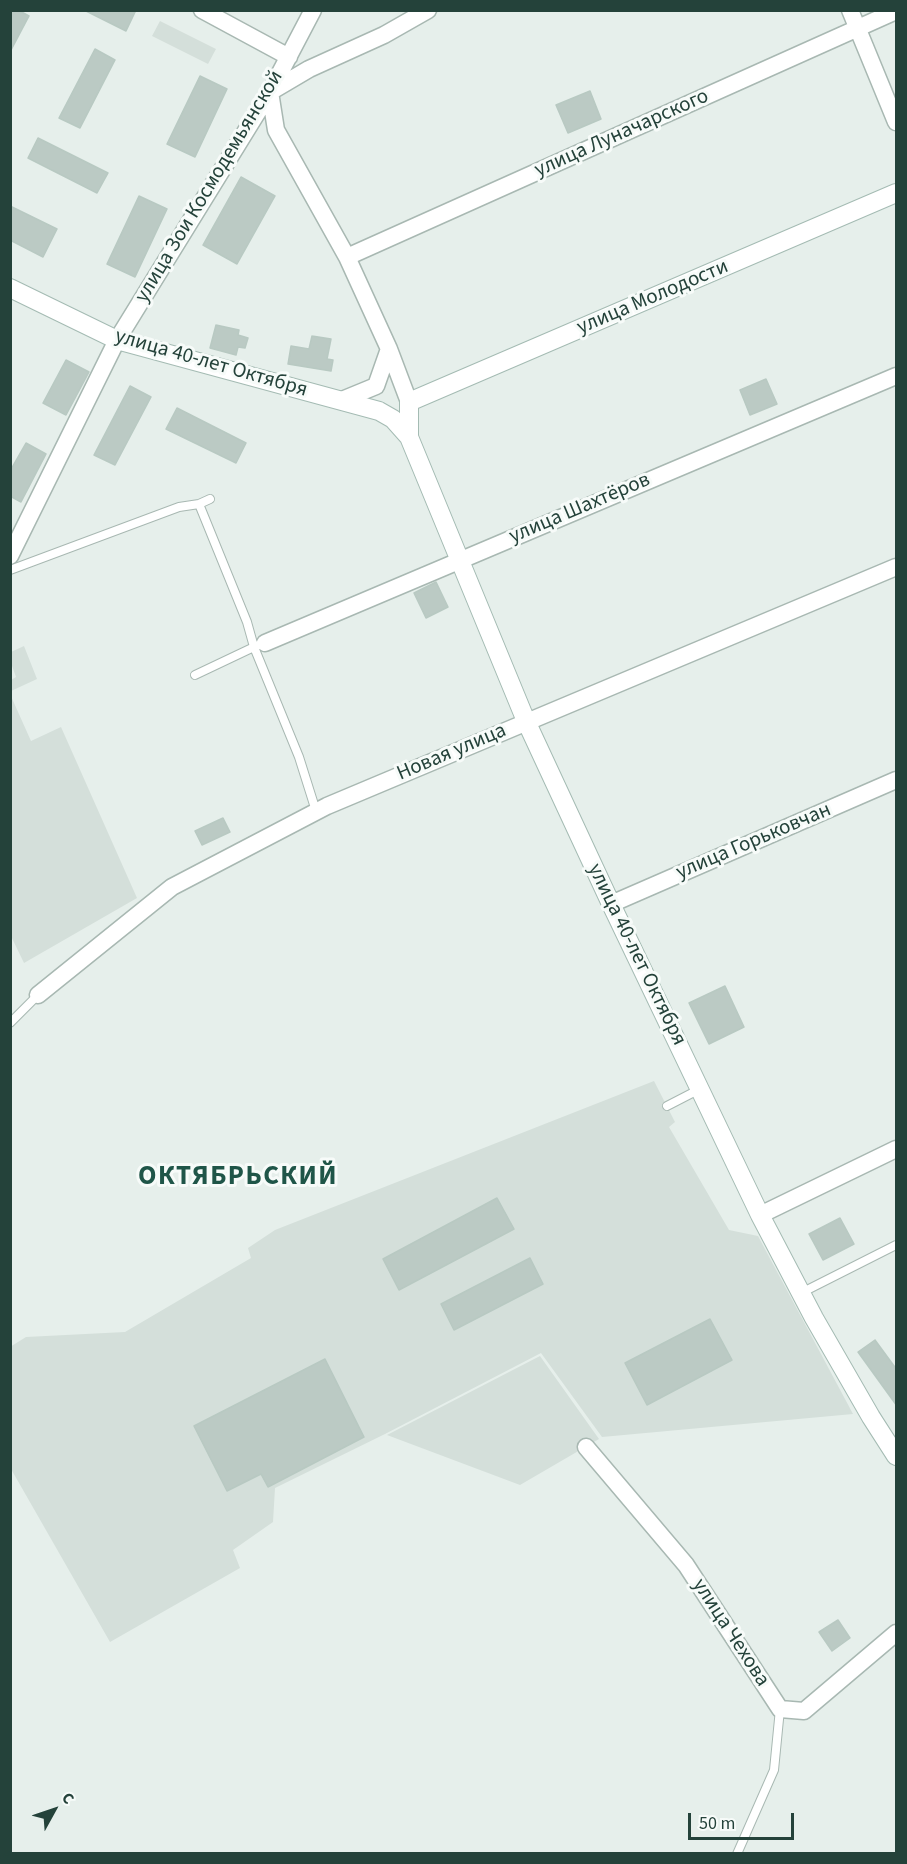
<!DOCTYPE html>
<meta charset="utf-8">
<style>
body{margin:0}
#map{position:relative;width:907px;height:1864px;overflow:hidden;background:#e6efeb;font-family:"Source Sans 3",sans-serif}
canvas{display:block}
.frame{position:absolute;inset:0;border:12px solid #24423a;pointer-events:none}
.north{position:absolute;left:24px;top:1780px;width:60px;height:60px;-webkit-text-stroke:4px #f7fbf9;paint-order:stroke;rotate:50deg;font-size:16px;font-weight:700;line-height:24px;text-align:center;color:#24423a}
.north::after{content:'';display:block;margin:auto;width:21px;height:27px;background:#24423a;clip-path:polygon(50% 0,100% 100%,50% 72%,0 100%)}
.scale{position:absolute;left:688px;top:1813px;width:106px;height:27px;box-sizing:border-box;border:3px solid #24423a;border-top:0;padding-left:8px;font-size:18px;line-height:21px;white-space:nowrap;color:#24423a;-webkit-text-stroke:4px #f7fbf9;paint-order:stroke}
</style>
<div id="map">
<canvas width="907" height="1864"></canvas>
<div class="frame"></div>
<div class="north">С</div>
<div class="scale">50 m</div>
</div>
<script>
const ctx = document.querySelector('canvas').getContext('2d');
ctx.lineJoin = 'round';
function paint(path, color) { ctx.fillStyle = color; ctx.fill(path, 'evenodd'); }
const shape = rows => new Path2D(rows.map(r => 'M' + r).join(''));
function strokePath(path, color, width, dash) { ctx.strokeStyle = color; ctx.lineWidth = width; ctx.lineCap = dash ? 'butt' : 'round'; ctx.setLineDash(dash || []); ctx.stroke(path); }
function write(font, color, halo, rows, align = 'center') {
  ctx.font = font + ' "Source Sans 3",sans-serif'; ctx.lineWidth = 6; ctx.setLineDash([]); ctx.textBaseline = 'middle'; ctx.strokeStyle = halo; ctx.fillStyle = color; for (const [text, x, y, turn = 0] of rows) {
    ctx.save(); ctx.translate(x, y); ctx.rotate((+turn || 0) * Math.PI / 180); ctx.textAlign = isNaN(turn) ? turn : align; if (halo) ctx.strokeText(text, 0, 0); ctx.fillText(text, 0, 0); ctx.restore();
  }
}
const built = shape([
 [160,21,216,49,208,64,152,36],
 [24,646,37,679,11,691,11,680,16,677,11,663,11,652],
 [10,694,31,741,61,727,137,898,24,963,10,934],
 [654,1081,675,1122,669,1127,729,1230,758,1236,853,1414,602,1437,541,1353,385,1434,275,1488,273,1522,233,1550,240,1568,110,1642,11,1469,10,1347,26,1337,125,1332,251,1258,248,1248,275,1230],
 [540,1356,599,1439,520,1485,387,1435]
]);
const building = shape([
 [10,10,18,10,29,16,10,52,10,10],
 [84,10,136,10,126,31,84,10],
 [95,49,115,60,80,128,59,118,95,49],
 [200,76,227,89,195,157,167,144,200,76],
 [590,91,601,119,568,133,556,105,590,91],
 [38,138,108,173,97,193,28,158,38,138],
 [241,177,275,196,237,264,203,245,241,177],
 [139,196,167,209,135,277,107,264,139,196],
 [10,206,57,229,43,257,10,240,10,206],
 [216,325,239,330,238,335,248,338,245,348,238,347,236,355,210,348,216,325],
 [312,336,331,339,327,359,333,360,331,371,288,364,291,346,309,349,312,336],
 [66,360,89,372,66,415,43,403,66,360],
 [766,379,777,404,750,415,740,390,766,379],
 [130,386,151,397,115,465,94,455,130,386],
 [177,408,246,443,236,463,166,429,177,408],
 [26,443,46,454,21,502,10,496,10,471,26,443],
 [436,582,448,607,426,618,414,593,436,582],
 [223,818,230,832,202,845,195,831,223,818],
 [725,986,744,1027,709,1044,689,1003,725,986],
 [497,1198,514,1229,399,1290,383,1259,497,1198],
 [840,1218,854,1244,823,1260,809,1234,840,1218],
 [530,1258,543,1284,454,1330,441,1304,530,1258],
 [710,1319,732,1360,647,1405,625,1363,710,1319],
 [875,1340,897,1370,897,1406,858,1352,875,1340],
 [325,1359,364,1437,268,1487,261,1474,227,1491,194,1426,325,1359],
 [838,1620,850,1638,832,1651,819,1632,838,1620]
]);
const lane = shape([
 [10,570,179,507,199,504],
 [259,645,254,647,299,757,316,811],
 [195,675,254,647,247,622,199,504,210,499],
 [10,1023,38,995],
 [667,1106,700,1089],
 [801,1293,896,1245],
 [737,1854,774,1770,780,1709]
]);
const street = shape([
 [202,10,289,57],
 [850,10,896,122],
 [347,257,896,11],
 [342,400,376,386,389,349],
 [409,402,389,349,347,257,276,130,270,92,309,69,384,35,428,10],
 [10,556,117,340,270,92,313,10],
 [265,643,896,376],
 [611,904,896,780],
 [38,995,172,887,327,806,896,567],
 [760,1215,896,1149],
 [586,1447,686,1565,780,1709,804,1711,896,1633]
]);
const secondary = shape([
 [10,288,117,340,379,411,393,419,409,437,526,721,611,904,760,1215,814,1318,871,1417,896,1456],
 [409,437,409,402,896,193]
]);
const streetNames = [
 ["улица Луначарского",622,134,-24],
 ["улица Зои Космодемьянской",210,187,-59],
 ["улица Молодости",653,298,-23],
 ["улица 40-лет Октября",211,364,16],
 ["улица Шахтёров",580,509,-23],
 ["Новая улица",452,753,-23],
 ["улица Горьковчан",754,842,-23],
 ["улица 40-лет Октября",636,955,64],
 ["улица Чехова",730,1633,57]
];
const districtNames = [
 ["ОКТЯБРЬСКИЙ",238,1178]
];
paint(built, '#d4dfda');
paint(building, '#bbcac4');
strokePath(building, '#b8c9c2', 1.5);
strokePath(lane, '#a8b8b2', 10);
strokePath(street, '#a8b8b2', 19);
strokePath(secondary, '#a4bbb3', 20);
strokePath(lane, '#fff', 8);
strokePath(street, '#fff', 16);
strokePath(secondary, '#fff', 18);
write('21px', '#24423a', '#f7fbf9', streetNames);
ctx.letterSpacing = '1.5px';
write('bold 27px', '#1f5548', '#f7fbf9', districtNames);
ctx.letterSpacing = '0px';
</script>
